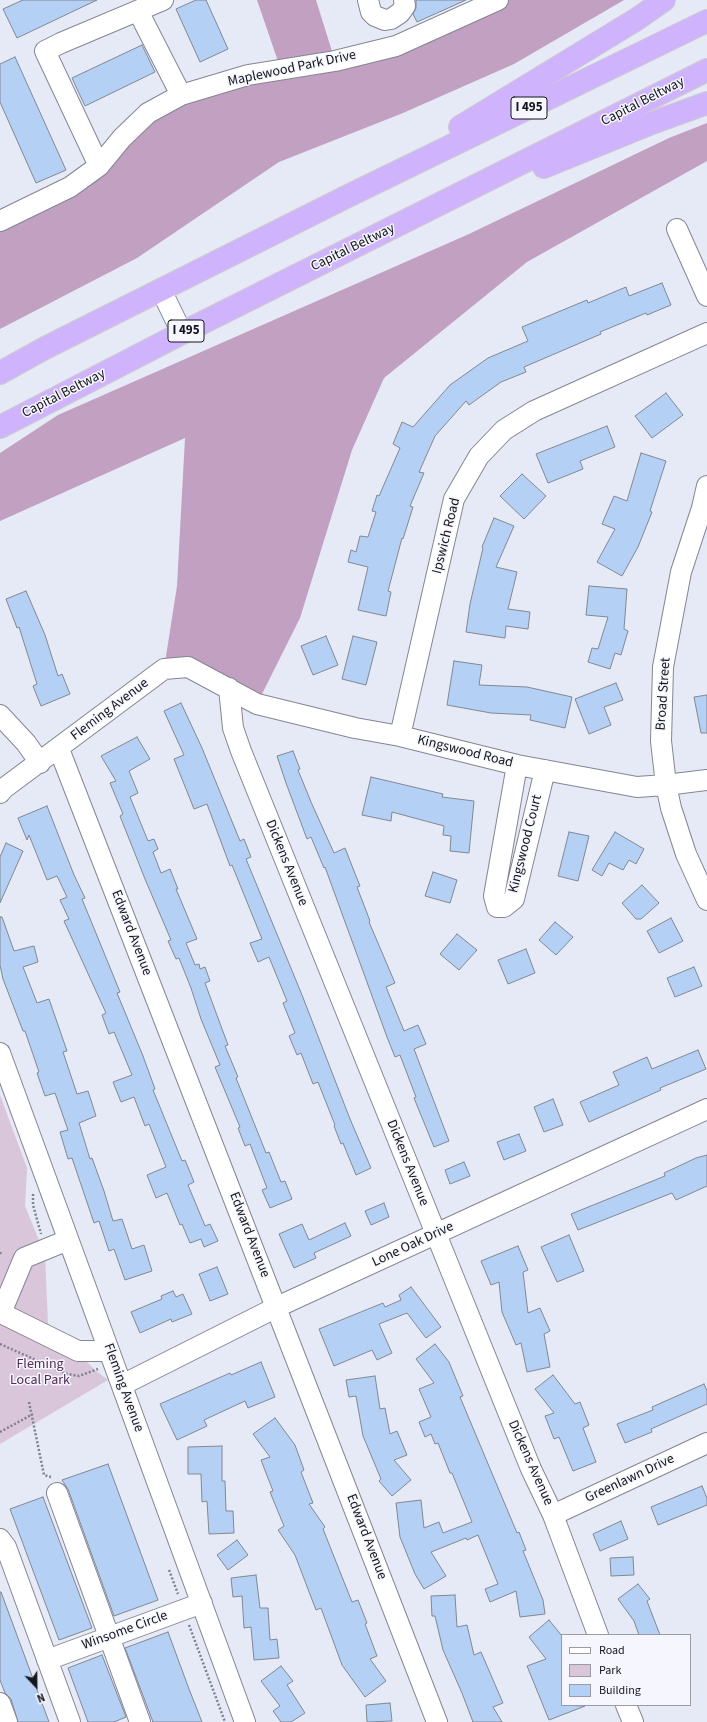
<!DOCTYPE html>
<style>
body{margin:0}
#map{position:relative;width:707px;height:1722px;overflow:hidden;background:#e6e9f6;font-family:"Source Sans 3",sans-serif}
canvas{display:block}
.legend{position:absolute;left:561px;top:1634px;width:130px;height:72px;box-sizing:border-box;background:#f5f6fe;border:1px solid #9b9ca3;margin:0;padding:5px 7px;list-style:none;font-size:12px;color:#15161a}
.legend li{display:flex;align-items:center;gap:8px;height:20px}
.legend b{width:20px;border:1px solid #9b9ca3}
.north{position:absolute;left:16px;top:1666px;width:40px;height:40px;-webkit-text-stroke:3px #f5f6fe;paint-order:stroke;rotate:158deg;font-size:11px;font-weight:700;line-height:16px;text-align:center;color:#15161a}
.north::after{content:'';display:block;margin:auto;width:14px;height:18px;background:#15161a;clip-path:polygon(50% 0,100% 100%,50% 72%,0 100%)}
</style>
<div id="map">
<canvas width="707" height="1722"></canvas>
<ul class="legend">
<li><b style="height:5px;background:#fff"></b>Road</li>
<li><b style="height:11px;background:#dac6db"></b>Park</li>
<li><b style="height:11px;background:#b4d1f5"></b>Building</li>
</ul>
<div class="north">N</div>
</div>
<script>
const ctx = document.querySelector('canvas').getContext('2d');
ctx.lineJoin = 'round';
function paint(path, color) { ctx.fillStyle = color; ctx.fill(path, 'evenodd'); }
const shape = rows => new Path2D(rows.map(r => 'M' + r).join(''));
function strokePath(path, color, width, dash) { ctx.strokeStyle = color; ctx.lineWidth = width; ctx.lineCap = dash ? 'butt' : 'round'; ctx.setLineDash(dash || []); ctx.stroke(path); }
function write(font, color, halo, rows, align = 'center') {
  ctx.font = font + ' "Source Sans 3",sans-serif'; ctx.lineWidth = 3; ctx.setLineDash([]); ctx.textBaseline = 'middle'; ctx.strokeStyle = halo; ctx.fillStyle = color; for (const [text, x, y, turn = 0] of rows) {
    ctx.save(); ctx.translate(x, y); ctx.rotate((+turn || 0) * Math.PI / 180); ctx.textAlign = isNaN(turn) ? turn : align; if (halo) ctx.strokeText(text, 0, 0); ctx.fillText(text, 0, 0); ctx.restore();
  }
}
const green = shape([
 [0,1095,27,1168,25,1206,45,1255,48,1324,96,1371,108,1380,0,1444]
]);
const forest = shape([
 [257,0,316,0,335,61,498,0,624,0,514,64,403,113,279,162,137,258,0,329,0,221,70,187,148,113,281,70],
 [707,123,707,161,527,262,384,378,352,450,300,618,257,704,229,688,164,669,177,586,185,438,0,521,0,453,58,415,469,234,669,138]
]);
const building = shape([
 [23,0,97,0,17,38,3,9,23,0],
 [196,0,206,0,228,49,200,62,176,9,196,0],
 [416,0,466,0,417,22,413,14,416,8,416,0],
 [142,45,155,72,85,106,72,78,142,45],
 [15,57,66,170,36,183,0,102,0,64,15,57],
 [662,283,671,305,647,315,646,313,600,332,601,334,524,367,526,372,501,382,469,405,466,401,435,436,419,472,424,473,410,506,413,507,403,539,402,538,388,591,391,592,386,616,358,610,368,567,348,562,351,550,356,552,360,536,368,537,376,512,372,511,377,495,379,496,400,448,393,444,402,422,413,427,450,385,488,358,528,341,522,327,587,300,588,303,626,287,629,296,662,283],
 [666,393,683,415,652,438,635,416,666,393],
 [607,426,615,447,580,461,583,469,548,483,536,454,607,426],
 [641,453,666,461,650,511,652,512,638,547,622,576,597,562,615,529,602,524,614,496,627,501,641,453],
 [522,474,546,496,524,519,500,496,522,474],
 [494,518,514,526,496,567,517,572,508,609,530,612,528,629,506,626,505,638,466,632,470,604,483,548,482,547,494,518],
 [589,586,627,589,624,629,628,631,621,655,615,653,610,669,588,662,592,648,598,649,608,617,586,615,589,586],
 [26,591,45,635,58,676,62,674,70,694,41,706,33,686,37,684,19,627,17,628,6,599,26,591],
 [326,636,338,665,313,675,301,646,326,636],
 [353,636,377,642,366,685,342,679,353,636],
 [454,661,482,665,479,685,527,687,572,697,565,728,530,720,531,715,491,713,447,705,454,661],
 [616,683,623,700,604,707,611,725,589,734,575,699,616,683],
 [707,695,707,733,701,733,694,697,707,695],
 [181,703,202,748,240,841,244,839,251,857,246,859,302,995,350,1119,371,1168,356,1175,343,1143,341,1144,334,1126,335,1125,318,1082,313,1084,301,1053,297,1055,289,1036,295,1033,283,1003,287,1001,269,957,258,962,250,943,262,939,232,865,230,866,207,804,194,809,174,759,184,755,164,711,181,703],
 [137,737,150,759,129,771,138,793,130,797,148,841,154,839,158,849,153,852,161,873,170,869,178,889,176,889,197,939,186,943,195,965,199,964,200,969,205,967,210,981,205,983,228,1045,225,1046,238,1077,236,1078,266,1153,269,1152,281,1182,285,1181,292,1199,270,1208,262,1190,267,1188,250,1144,245,1146,238,1128,240,1127,215,1067,220,1065,201,1019,191,988,179,958,176,959,168,941,171,940,145,879,120,816,123,814,110,783,116,781,101,756,137,737],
 [293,751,300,769,298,770,311,802,334,853,345,848,354,871,360,886,357,887,370,921,369,922,395,983,386,987,404,1031,418,1025,426,1044,414,1049,449,1141,434,1147,414,1098,416,1097,400,1055,395,1057,387,1037,325,867,324,868,311,837,307,839,286,783,277,756,293,751],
 [371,777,443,794,442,797,474,801,469,853,450,851,451,836,443,835,444,826,392,812,391,821,362,815,371,777],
 [47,806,74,875,85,898,82,899,120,992,117,993,143,1056,155,1089,153,1090,182,1161,185,1160,194,1182,188,1185,205,1226,210,1224,218,1241,204,1247,201,1239,190,1243,182,1224,180,1225,167,1193,156,1198,147,1175,166,1167,149,1124,145,1126,134,1097,121,1102,113,1082,132,1075,114,1032,109,1034,102,1015,106,1013,64,921,69,919,60,900,67,897,57,876,47,880,29,835,27,840,18,818,47,806],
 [569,832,589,836,578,881,558,876,569,832],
 [615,832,644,849,636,864,629,860,623,870,609,863,602,876,592,870,615,832],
 [6,843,23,851,0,903,0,857,6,843],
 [433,872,457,880,450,903,425,896,433,872],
 [642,885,659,903,641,919,636,919,622,903,642,885],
 [0,917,2,917,14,951,34,946,38,962,23,967,37,1003,49,999,67,1051,63,1052,77,1094,88,1091,96,1116,79,1123,90,1159,92,1158,104,1191,113,1221,122,1219,132,1249,144,1245,152,1271,125,1280,114,1249,109,1251,99,1221,94,1223,72,1158,68,1159,60,1132,68,1130,55,1093,45,1096,37,1073,39,1072,25,1031,23,1031,3,979,0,965,0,917],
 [671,918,683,941,659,953,647,931,671,918],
 [555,922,573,937,556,955,539,940,555,922],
 [457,934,477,950,459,970,440,954,457,934],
 [526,949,535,973,508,984,498,960,526,949],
 [694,967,702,986,675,997,667,978,694,967],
 [698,1050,706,1069,660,1088,661,1090,589,1122,580,1102,619,1085,613,1072,647,1057,652,1069,698,1050],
 [553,1099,563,1125,544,1132,534,1107,553,1099],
 [519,1134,526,1151,504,1160,497,1142,519,1134],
 [707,1155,707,1186,676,1200,672,1193,578,1230,571,1214,665,1176,664,1173,696,1158,707,1155],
 [464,1162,470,1176,450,1184,445,1170,464,1162],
 [384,1203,389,1217,371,1225,365,1211,384,1203],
 [345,1223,351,1236,314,1253,316,1258,294,1268,279,1234,302,1224,309,1240,345,1223],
 [569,1235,584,1271,557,1282,541,1247,569,1235],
 [518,1246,528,1270,523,1272,528,1313,540,1308,550,1331,544,1334,550,1367,527,1372,521,1343,516,1345,502,1312,499,1282,491,1285,481,1261,518,1246],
 [217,1267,228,1294,210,1301,199,1274,217,1267],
 [411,1287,441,1327,426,1338,407,1313,379,1324,392,1353,377,1360,372,1350,334,1366,319,1329,383,1303,385,1307,401,1300,399,1295,411,1287],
 [173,1291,176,1297,183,1294,192,1314,172,1322,171,1319,140,1333,131,1312,162,1299,161,1296,173,1291],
 [435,1344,449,1362,463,1396,460,1397,517,1533,519,1532,526,1550,523,1551,543,1600,545,1614,520,1617,516,1591,490,1602,485,1589,498,1584,478,1535,467,1540,466,1538,431,1552,446,1576,424,1589,415,1574,400,1537,396,1503,421,1500,424,1528,439,1522,443,1533,472,1522,452,1473,450,1473,438,1443,435,1444,431,1434,425,1437,419,1422,431,1417,419,1389,434,1383,416,1359,435,1344],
 [261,1362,275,1397,248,1408,245,1401,204,1420,207,1426,177,1440,160,1404,230,1373,231,1375,261,1362],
 [553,1375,575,1404,580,1402,589,1425,583,1428,596,1462,573,1471,559,1437,554,1439,545,1416,554,1413,535,1389,553,1375],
 [375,1376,380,1409,385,1408,390,1434,397,1431,407,1455,394,1460,411,1480,392,1496,379,1481,381,1479,363,1436,356,1396,349,1397,346,1380,375,1376],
 [704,1384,707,1391,707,1404,651,1429,652,1432,625,1443,617,1424,653,1410,652,1407,704,1384],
 [275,1418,295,1445,304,1470,301,1472,313,1503,309,1504,325,1527,323,1529,352,1602,358,1600,367,1623,365,1624,377,1656,370,1659,386,1681,365,1697,342,1665,321,1608,316,1610,295,1555,278,1530,284,1526,270,1492,273,1491,261,1460,270,1457,253,1434,275,1418],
 [222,1446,222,1481,225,1481,226,1511,233,1511,234,1533,209,1534,207,1501,202,1502,201,1474,188,1474,188,1447,222,1446],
 [108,1464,158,1600,114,1616,68,1489,62,1480,108,1464],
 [702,1486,707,1498,707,1505,658,1525,651,1507,702,1486],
 [43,1497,92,1628,59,1640,10,1509,43,1497],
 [621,1521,628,1539,600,1551,593,1534,621,1521],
 [237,1540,248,1555,228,1570,217,1555,237,1540],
 [633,1557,634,1575,611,1576,610,1558,633,1557],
 [256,1575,260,1608,268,1608,270,1640,277,1639,279,1658,254,1660,251,1627,244,1628,242,1596,233,1597,231,1578,256,1575],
 [638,1584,650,1599,647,1601,660,1635,639,1635,634,1621,618,1599,638,1584],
 [0,1592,1,1592,49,1722,18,1722,11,1699,5,1693,0,1680,0,1592],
 [455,1595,457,1627,467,1625,474,1655,481,1652,503,1703,493,1707,502,1722,473,1722,462,1693,443,1650,435,1616,432,1616,431,1596,455,1595],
 [549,1620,562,1636,562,1705,585,1706,549,1720,527,1666,546,1659,529,1637,549,1620],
 [168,1632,189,1689,202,1722,153,1722,125,1648,168,1632],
 [102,1655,126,1717,114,1722,88,1722,68,1668,102,1655],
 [281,1666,293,1681,287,1685,305,1713,291,1722,281,1722,273,1711,280,1706,261,1681,281,1666],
 [390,1703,392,1721,367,1722,366,1705,390,1703]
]);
const path = shape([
 [33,1194,33,1205,41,1234],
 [0,1254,1,1252],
 [0,1344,67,1374,79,1376,98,1369],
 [29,1402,44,1475,51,1477],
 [0,1432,33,1414],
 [169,1570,178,1594],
 [189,1625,225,1722]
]);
const minor = shape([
 [368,0,371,12,375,16,385,20,391,19,400,13,405,6,404,0],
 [138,11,181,95],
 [99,166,45,51,61,43,163,0],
 [0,221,70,187,99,166,122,138,148,113,181,95,248,75,335,61,396,46,498,0],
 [677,229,707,296],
 [161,290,182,333],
 [707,486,702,508,681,572,663,667,661,741,666,785,671,808,686,854,707,900],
 [229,688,233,728,241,751,531,1469,553,1515,598,1635],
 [0,715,26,743,40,763],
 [400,736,454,499,479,456,504,430,534,411,707,333],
 [59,749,437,1722],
 [517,765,494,896,497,907,504,907,514,899,545,770],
 [0,793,3,789,164,669,188,667,257,704,355,728,400,736,517,765,637,787,666,785,707,780],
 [0,1053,245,1722],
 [68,1240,24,1258,1,1313,78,1351,109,1351],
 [122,1385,277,1307,707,1109],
 [57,1493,140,1722],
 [553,1515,707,1443],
 [0,1539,6,1547,70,1722],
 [47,1660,202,1603],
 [0,1703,7,1722],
 [626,1705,633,1722]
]);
const highway = shape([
 [460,127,637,19,664,0],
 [544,167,652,123,707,103],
 [0,373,45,348,350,195,707,21],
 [0,427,182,333,707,70]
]);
const shields = [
 [529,108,36],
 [186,331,36]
];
const shieldNames = [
 ["I 495",529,108],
 ["I 495",186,331]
];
const streetNames = [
 ["Maplewood Park Drive",292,69,-12],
 ["Capital Beltway",643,102,-27],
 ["Capital Beltway",353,248,-26],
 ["Capital Beltway",64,394,-27],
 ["Ipswich Road",447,536,-76],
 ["Broad Street",664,694,-86],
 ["Fleming Avenue",110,710,-37],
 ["Kingswood Road",465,752,14],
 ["Kingswood Court",526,844,-76],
 ["Dickens Avenue",286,863,68],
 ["Edward Avenue",131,933,69],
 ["Dickens Avenue",407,1163,68],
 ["Edward Avenue",249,1235,69],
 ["Lone Oak Drive",413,1245,-25],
 ["Fleming Avenue",123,1388,70],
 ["Dickens Avenue",530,1463,66],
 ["Greenlawn Drive",630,1479,-25],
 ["Edward Avenue",366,1537,69],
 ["Winsome Circle",125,1631,-20]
];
const parkNames = [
 ["Fleming",40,1365],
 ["Local Park",40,1381]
];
paint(green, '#dac6db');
paint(forest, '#c1a0c2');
paint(building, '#b4d1f5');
strokePath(building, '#808892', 1);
strokePath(minor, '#848692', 22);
strokePath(highway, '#cccccd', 24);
strokePath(path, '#80828b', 2.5, [2, 2]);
strokePath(minor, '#fff', 20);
strokePath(highway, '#cfb4fd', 22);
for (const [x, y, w] of shields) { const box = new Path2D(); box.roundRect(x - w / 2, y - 11, w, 22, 3); ctx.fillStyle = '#f5f6fe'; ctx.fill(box); strokePath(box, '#15161a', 1); }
write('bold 13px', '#15161a', null, shieldNames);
write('14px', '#15161a', '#f5f6fe', streetNames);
write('14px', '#542a56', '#f5f6fe', parkNames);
</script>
